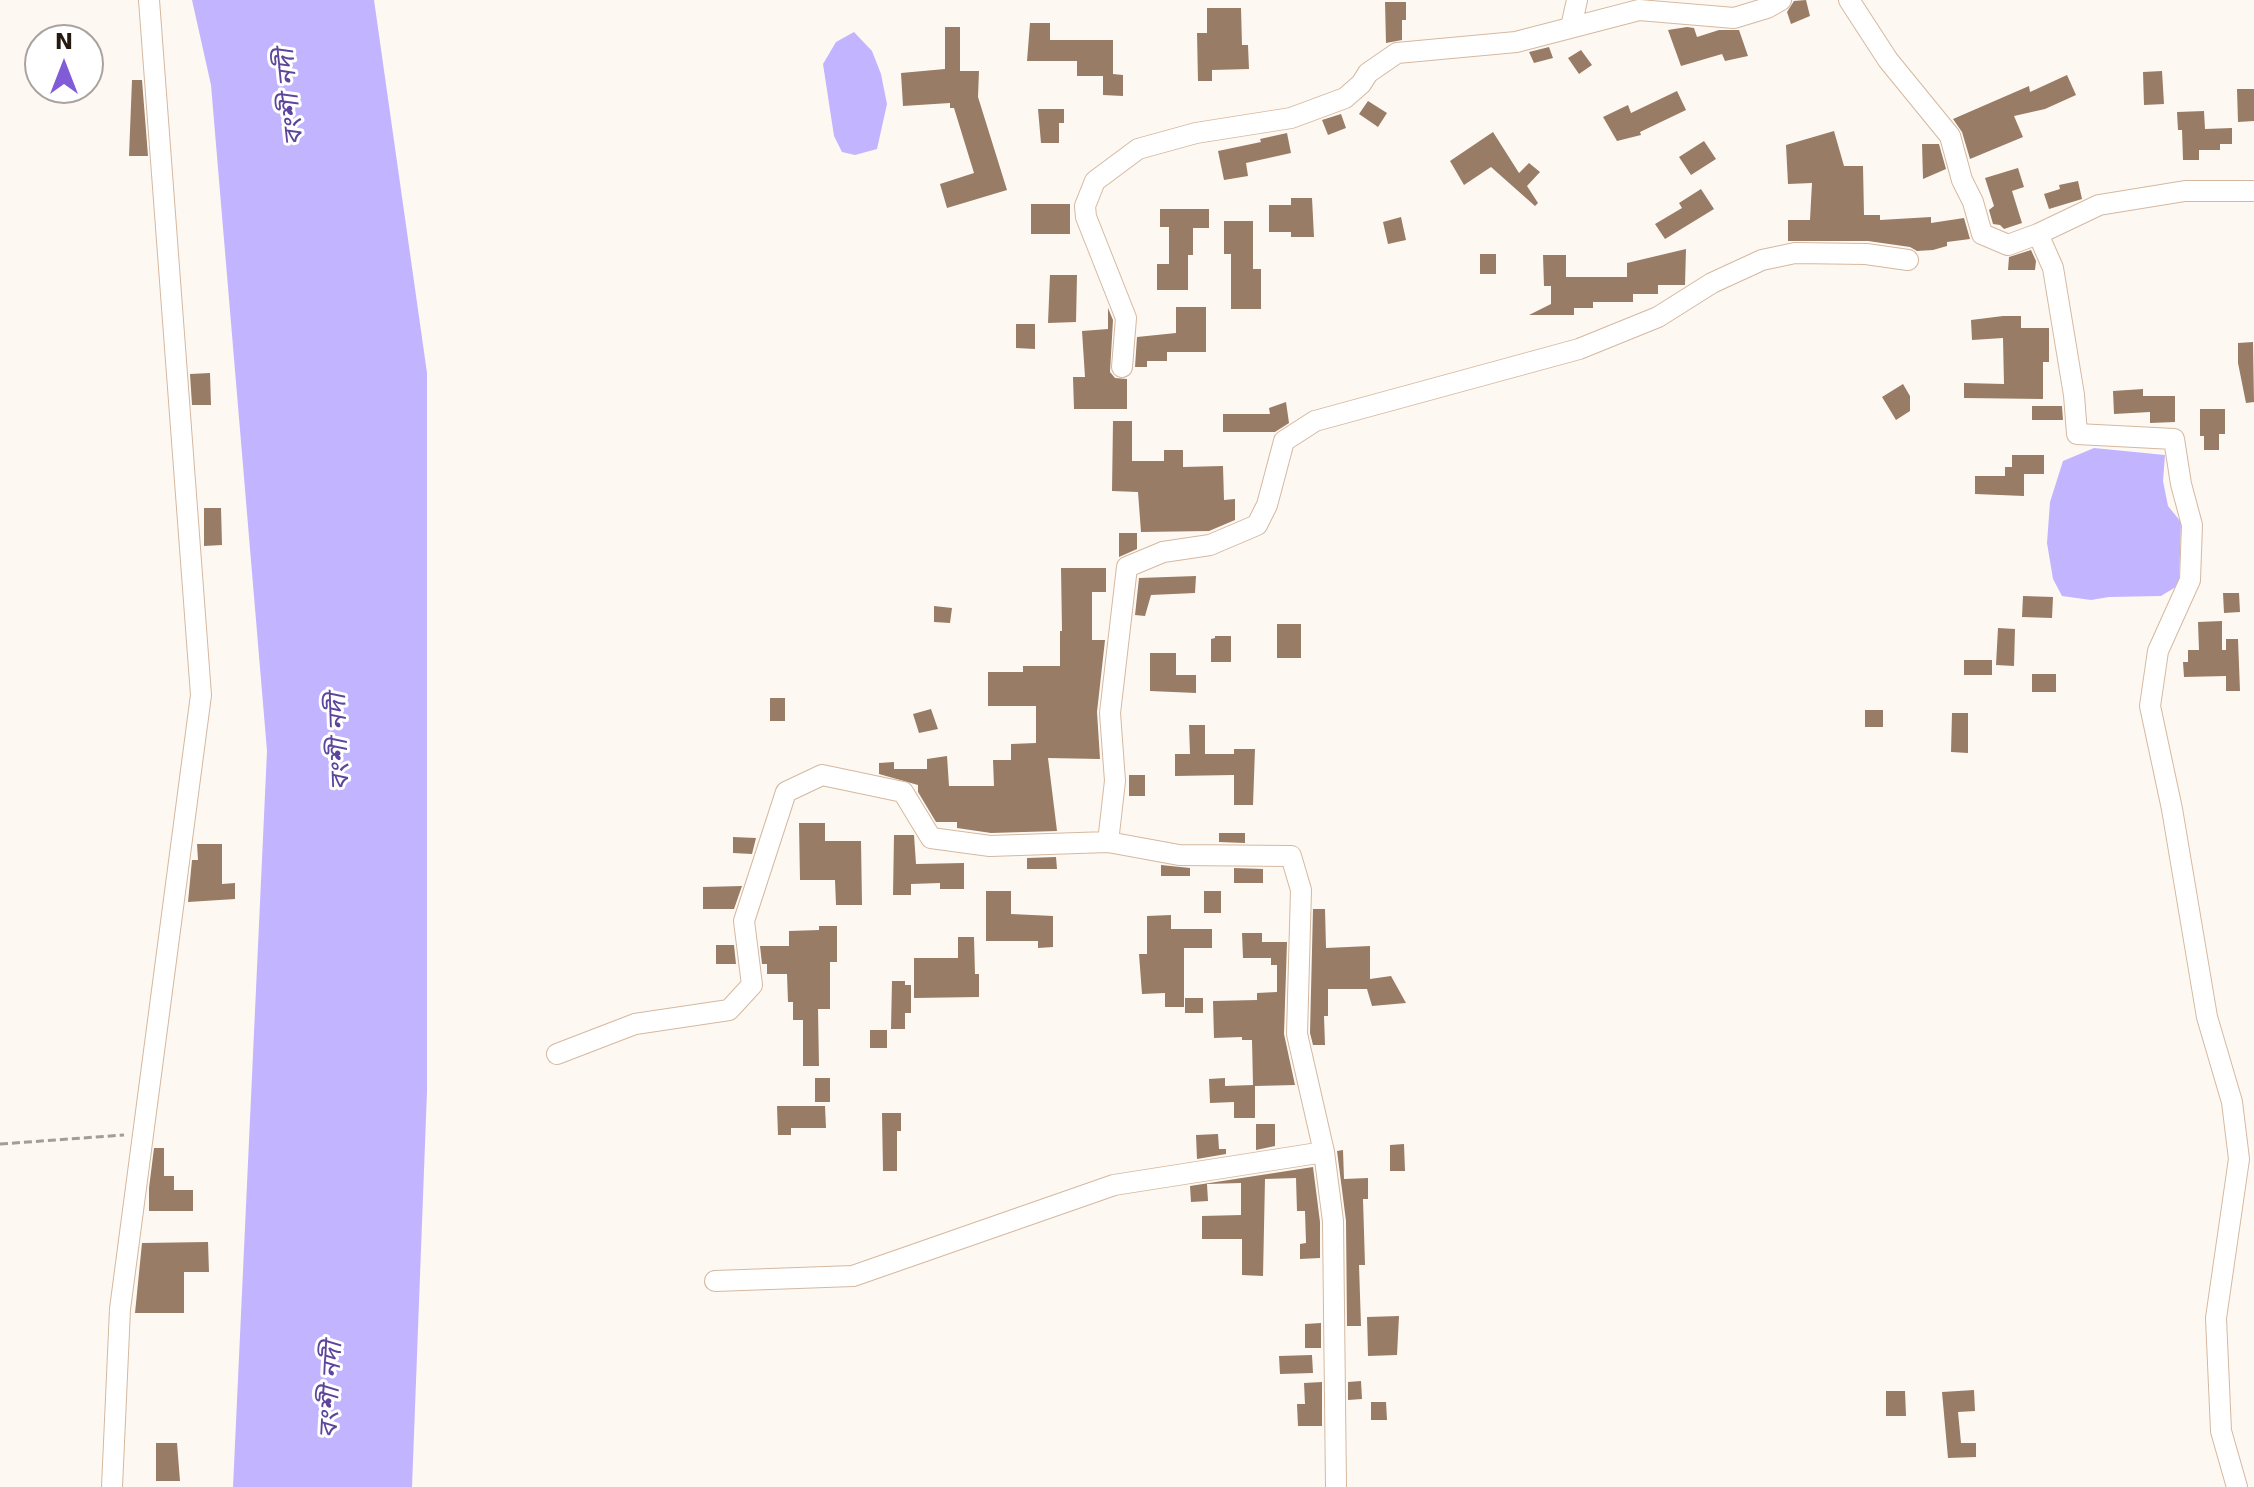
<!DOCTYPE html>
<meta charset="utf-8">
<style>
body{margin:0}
#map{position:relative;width:2254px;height:1487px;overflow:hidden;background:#fef8f3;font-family:"DejaVu Sans",sans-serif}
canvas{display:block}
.north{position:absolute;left:24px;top:24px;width:80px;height:80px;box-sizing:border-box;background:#fff;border:2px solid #a8a3a0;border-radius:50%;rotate:0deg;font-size:22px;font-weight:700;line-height:32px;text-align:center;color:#251a11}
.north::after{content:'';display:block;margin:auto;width:28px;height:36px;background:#805cd6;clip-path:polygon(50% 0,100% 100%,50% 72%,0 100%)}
</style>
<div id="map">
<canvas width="2254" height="1487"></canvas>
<div class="north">N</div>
</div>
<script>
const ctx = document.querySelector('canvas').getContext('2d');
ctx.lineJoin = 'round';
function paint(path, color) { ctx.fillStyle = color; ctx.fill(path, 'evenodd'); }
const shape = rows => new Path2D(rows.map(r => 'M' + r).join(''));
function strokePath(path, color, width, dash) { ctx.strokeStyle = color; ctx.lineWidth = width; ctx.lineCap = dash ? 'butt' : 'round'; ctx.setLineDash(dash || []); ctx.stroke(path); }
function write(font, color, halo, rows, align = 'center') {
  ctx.font = font + ' "DejaVu Sans","Noto Sans Bengali",sans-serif'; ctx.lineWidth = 6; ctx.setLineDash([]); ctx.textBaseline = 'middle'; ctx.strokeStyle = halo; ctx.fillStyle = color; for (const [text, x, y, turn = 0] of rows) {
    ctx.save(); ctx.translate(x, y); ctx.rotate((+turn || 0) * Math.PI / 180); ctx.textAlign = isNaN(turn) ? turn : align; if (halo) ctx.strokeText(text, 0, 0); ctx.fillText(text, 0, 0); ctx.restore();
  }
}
const water = shape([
 [192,0,374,0,427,373,427,1091,412,1487,233,1487,267,751,211,85],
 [854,32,872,51,881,74,887,104,877,149,855,155,842,152,834,136,823,64,836,42],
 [2094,448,2165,455,2163,481,2168,506,2181,522,2179,585,2161,596,2109,597,2091,600,2062,596,2053,579,2047,543,2050,502,2063,461]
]);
const building = shape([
 [1806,0,1810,16,1791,24,1787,12,1794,1],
 [1385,2,1406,2,1406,20,1402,20,1402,40,1386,43],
 [1207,8,1241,8,1242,45,1248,45,1249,69,1212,70,1212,81,1198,81,1197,33,1207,33],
 [1030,23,1050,23,1050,40,1113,40,1113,74,1123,75,1123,96,1103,95,1103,76,1077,76,1077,61,1027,61],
 [945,27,960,27,960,71,979,71,978,97,1007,190,947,208,940,184,974,173,954,108,950,108,950,103,903,106,901,73,945,69],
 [1687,27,1694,28,1697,37,1719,30,1739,30,1748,56,1725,61,1722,54,1681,66,1668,30],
 [1549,47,1553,58,1534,63,1529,52],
 [1581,50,1592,65,1579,74,1568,58],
 [2162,71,2164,104,2144,105,2143,72],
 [2067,75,2076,95,2045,109,2014,116,2023,137,1970,159,1962,132,1953,119,2029,86,2030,92],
 [132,80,142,80,148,156,129,156],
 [2237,89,2254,89,2254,121,2238,122],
 [1677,91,1686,110,1640,132,1641,135,1617,141,1603,117,1628,105,1631,113],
 [1368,101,1387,113,1378,127,1359,114],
 [1038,109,1064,109,1064,123,1059,123,1059,143,1041,143],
 [2204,111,2205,129,2232,128,2232,144,2220,144,2220,150,2199,150,2199,160,2183,160,2182,130,2178,130,2177,112],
 [1341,114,1346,128,1328,135,1322,120],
 [1834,131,1844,166,1863,166,1864,215,1880,215,1880,220,1931,217,1931,223,1964,218,1970,239,1947,242,1947,246,1933,250,1917,251,1910,247,1868,241,1788,241,1788,220,1810,220,1812,183,1788,184,1786,145],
 [1493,132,1519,173,1529,163,1540,172,1527,186,1538,203,1535,206,1491,167,1464,185,1450,161],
 [1287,133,1291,153,1246,163,1248,176,1224,180,1218,151,1261,142,1260,139],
 [1704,141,1716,159,1691,175,1679,157],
 [1922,144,1939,144,1946,169,1923,179],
 [2018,168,2024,187,2012,191,2022,223,2004,229,2000,225,1993,224,1989,210,1994,206,1985,178],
 [2078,181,2082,199,2049,209,2044,194,2060,189,2059,185],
 [1701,189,1714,209,1665,239,1655,224,1682,208,1679,203],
 [1291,198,1312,198,1314,237,1291,237,1291,232,1269,232,1269,205,1291,205],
 [1031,204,1070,204,1070,234,1031,234],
 [1160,209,1209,209,1209,228,1193,228,1193,255,1188,255,1188,290,1157,290,1157,264,1169,264,1169,227,1160,227],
 [1401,217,1406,240,1388,244,1383,222],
 [1224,221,1253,221,1253,269,1261,269,1261,309,1231,309,1231,254,1224,254],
 [1686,249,1685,285,1658,285,1658,294,1633,294,1633,302,1593,302,1593,308,1574,308,1574,315,1529,315,1551,304,1551,286,1544,286,1543,255,1566,255,1566,277,1627,277,1627,263],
 [2031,250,2036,261,2035,270,2008,270,2009,257],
 [1480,254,1496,254,1496,274,1480,274],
 [1050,275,1077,275,1076,322,1048,323],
 [1176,307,1206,307,1206,352,1167,352,1167,361,1147,361,1147,367,1135,367,1137,337,1176,333],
 [1108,308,1113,320,1110,372,1115,378,1127,379,1127,409,1074,409,1073,377,1085,377,1082,331,1108,329],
 [2003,316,2021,316,2021,328,2049,328,2049,362,2043,362,2043,399,1964,398,1964,383,2004,384,2003,338,1972,340,1971,320],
 [1016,324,1035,324,1035,349,1016,348],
 [2253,342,2254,402,2246,403,2238,363,2238,343],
 [210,373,211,405,192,405,190,374],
 [1903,384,1910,396,1910,411,1896,420,1882,397],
 [2143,389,2143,396,2175,396,2175,422,2150,423,2150,412,2114,414,2113,391],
 [1286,402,1289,423,1275,432,1223,432,1223,414,1270,414,1269,408],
 [2032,406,2062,406,2063,420,2032,420],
 [2200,409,2225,409,2225,434,2219,434,2219,450,2204,450,2204,436,2200,436],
 [1113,421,1132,421,1132,461,1164,461,1164,450,1183,450,1183,467,1223,466,1224,500,1235,499,1235,520,1209,531,1141,532,1138,492,1112,491],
 [2012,455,2044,455,2044,474,2024,474,2024,496,1975,494,1975,476,2005,476,2005,467,2012,467],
 [204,508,221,508,222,545,204,546],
 [1119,533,1137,533,1137,549,1119,557],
 [1061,568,1106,568,1106,592,1092,592,1092,640,1105,640,1097,712,1100,759,1048,758,1057,831,991,833,957,828,957,822,936,822,918,792,918,785,879,774,879,763,894,762,894,769,927,769,927,759,947,756,949,786,994,786,993,760,1011,760,1011,744,1036,743,1036,706,988,706,988,672,1023,672,1023,666,1060,666,1060,631,1062,631],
 [1196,576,1195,593,1151,595,1145,616,1135,615,1139,578],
 [2223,593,2239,593,2240,612,2224,613],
 [2023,596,2053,597,2052,618,2022,617],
 [934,606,952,608,950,623,934,622],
 [2222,621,2222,650,2226,650,2226,639,2238,639,2240,691,2226,691,2226,676,2184,677,2183,662,2188,662,2188,650,2199,650,2198,622],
 [1277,624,1301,624,1301,658,1277,658],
 [1998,628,2015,629,2014,666,1996,665],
 [1215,636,1231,636,1231,662,1211,662,1211,639,1215,638],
 [1150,653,1176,653,1176,675,1196,675,1196,693,1150,691],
 [1964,660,1992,660,1992,675,1964,675],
 [2032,674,2056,674,2056,692,2032,692],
 [770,698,785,698,785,721,770,721],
 [931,709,938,729,919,733,913,714],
 [1865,710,1883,710,1883,727,1865,727],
 [1952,713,1968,713,1968,753,1951,752],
 [1189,725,1205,725,1205,754,1234,754,1234,749,1255,749,1253,805,1234,805,1234,775,1175,776,1175,754,1190,754],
 [1129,775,1145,775,1145,796,1129,796],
 [799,823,825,823,825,841,861,841,862,905,836,905,835,880,800,880],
 [1219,833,1245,833,1245,843,1219,842],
 [894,835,914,835,916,864,964,863,964,889,940,889,940,883,911,884,911,895,893,895],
 [733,837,756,838,752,854,733,853],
 [197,844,222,844,222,884,235,883,235,899,188,902,192,860,198,860],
 [1056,857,1057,869,1027,869,1027,858],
 [1161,865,1190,868,1190,876,1161,876],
 [1234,868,1263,869,1263,883,1234,883],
 [742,886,734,909,703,909,703,887],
 [986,891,1011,891,1011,914,1053,916,1053,947,1038,948,1038,941,986,941],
 [1204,891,1221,891,1221,913,1204,913],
 [1313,909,1325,909,1326,948,1370,946,1370,979,1391,976,1406,1003,1372,1006,1367,989,1328,989,1328,1016,1324,1016,1325,1045,1313,1045,1310,1033],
 [1171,915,1171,929,1212,929,1212,948,1184,948,1184,1007,1165,1007,1165,993,1142,994,1139,954,1147,954,1147,916],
 [819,926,837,926,837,962,830,962,830,1009,818,1009,819,1066,803,1066,803,1020,793,1020,793,1002,788,1002,787,974,767,974,767,964,762,964,760,946,789,946,789,931,819,930],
 [1242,933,1262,933,1262,942,1287,942,1284,1034,1295,1085,1255,1086,1255,1118,1234,1118,1234,1102,1210,1103,1209,1079,1225,1078,1225,1086,1253,1085,1252,1040,1242,1040,1242,1037,1214,1038,1213,1001,1257,1000,1257,993,1277,992,1277,965,1271,965,1271,958,1243,958],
 [958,937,974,937,975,974,979,974,979,997,914,998,914,958,958,958],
 [716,945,734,945,736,964,716,964],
 [892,981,905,981,905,985,911,985,911,1013,905,1013,905,1029,891,1029],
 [1185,998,1203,998,1203,1013,1185,1013],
 [870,1030,887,1030,887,1048,870,1048],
 [815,1078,830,1078,830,1102,815,1102],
 [777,1106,825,1106,826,1128,791,1128,791,1135,778,1135],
 [882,1113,901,1113,901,1131,897,1131,897,1171,883,1171],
 [1256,1124,1275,1124,1275,1146,1256,1150],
 [1218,1134,1219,1149,1226,1149,1226,1154,1197,1159,1196,1135],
 [1404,1144,1405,1171,1390,1171,1390,1145],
 [154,1148,164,1148,164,1176,174,1176,174,1190,193,1190,193,1211,149,1211,149,1188],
 [1343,1150,1344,1179,1368,1178,1368,1199,1363,1199,1365,1265,1359,1265,1361,1326,1347,1326,1346,1221,1337,1151],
 [1313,1167,1320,1222,1320,1258,1300,1259,1300,1244,1306,1243,1305,1211,1297,1211,1296,1178,1265,1179,1263,1276,1242,1275,1242,1239,1202,1239,1202,1216,1241,1215,1241,1183,1207,1184,1208,1201,1191,1202,1190,1186],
 [208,1242,209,1272,184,1272,184,1313,135,1313,142,1243],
 [1399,1316,1397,1355,1368,1356,1367,1317],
 [1321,1323,1321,1348,1305,1348,1305,1324],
 [1312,1355,1313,1373,1280,1374,1279,1356],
 [1361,1381,1362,1399,1348,1400,1348,1382],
 [1322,1382,1322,1426,1298,1426,1297,1404,1305,1404,1304,1383],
 [1974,1390,1975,1411,1958,1412,1961,1443,1976,1443,1976,1457,1948,1458,1942,1392],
 [1886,1391,1905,1391,1906,1416,1886,1416],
 [1371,1402,1386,1402,1387,1420,1371,1420],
 [156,1443,177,1443,180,1481,156,1481]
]);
const path = shape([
 [0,1144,124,1135]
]);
const minor = shape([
 [1849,0,1888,60,1950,136,1962,180,1973,202,1982,234,2008,245,2038,234,2053,268,2074,395,2077,434,2174,439,2181,484,2192,525,2190,580,2158,651,2150,706,2172,809,2207,1017,2232,1102,2239,1159,2216,1318,2221,1431,2237,1487],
 [1571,27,1577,0],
 [2038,234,2099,205,2185,191,2254,191],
 [1122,367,1126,318,1086,217,1085,206,1095,181,1138,149,1196,133,1291,118,1345,98,1361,84,1368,73,1397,53,1516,42,1639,10,1734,18,1767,8,1781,0],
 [557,1054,635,1024,729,1010,752,985,744,921,786,792,822,775,903,792,931,838,990,846,1108,842],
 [715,1281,853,1276,1114,1185,1324,1152],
 [112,1487,120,1309,201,695,149,0],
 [1336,1487,1333,1221,1324,1152,1297,1034,1301,890,1291,856,1179,855,1108,842,1115,781,1110,713,1127,567,1163,552,1210,545,1257,525,1267,505,1284,441,1315,421,1579,349,1658,317,1712,283,1762,260,1795,253,1866,254,1908,260]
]);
const waterNames = [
 ["বংশী নদী",291,97,-96],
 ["বংশী নদী",340,742,-92],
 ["বংশী নদী",332,1390,-87]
];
paint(water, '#c3b4ff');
paint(building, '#987c65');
strokePath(minor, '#d5b89f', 22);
strokePath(path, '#a49c95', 3, [8, 4]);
strokePath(minor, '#fff', 20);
write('italic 26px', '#5d459b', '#fff', waterNames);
</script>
